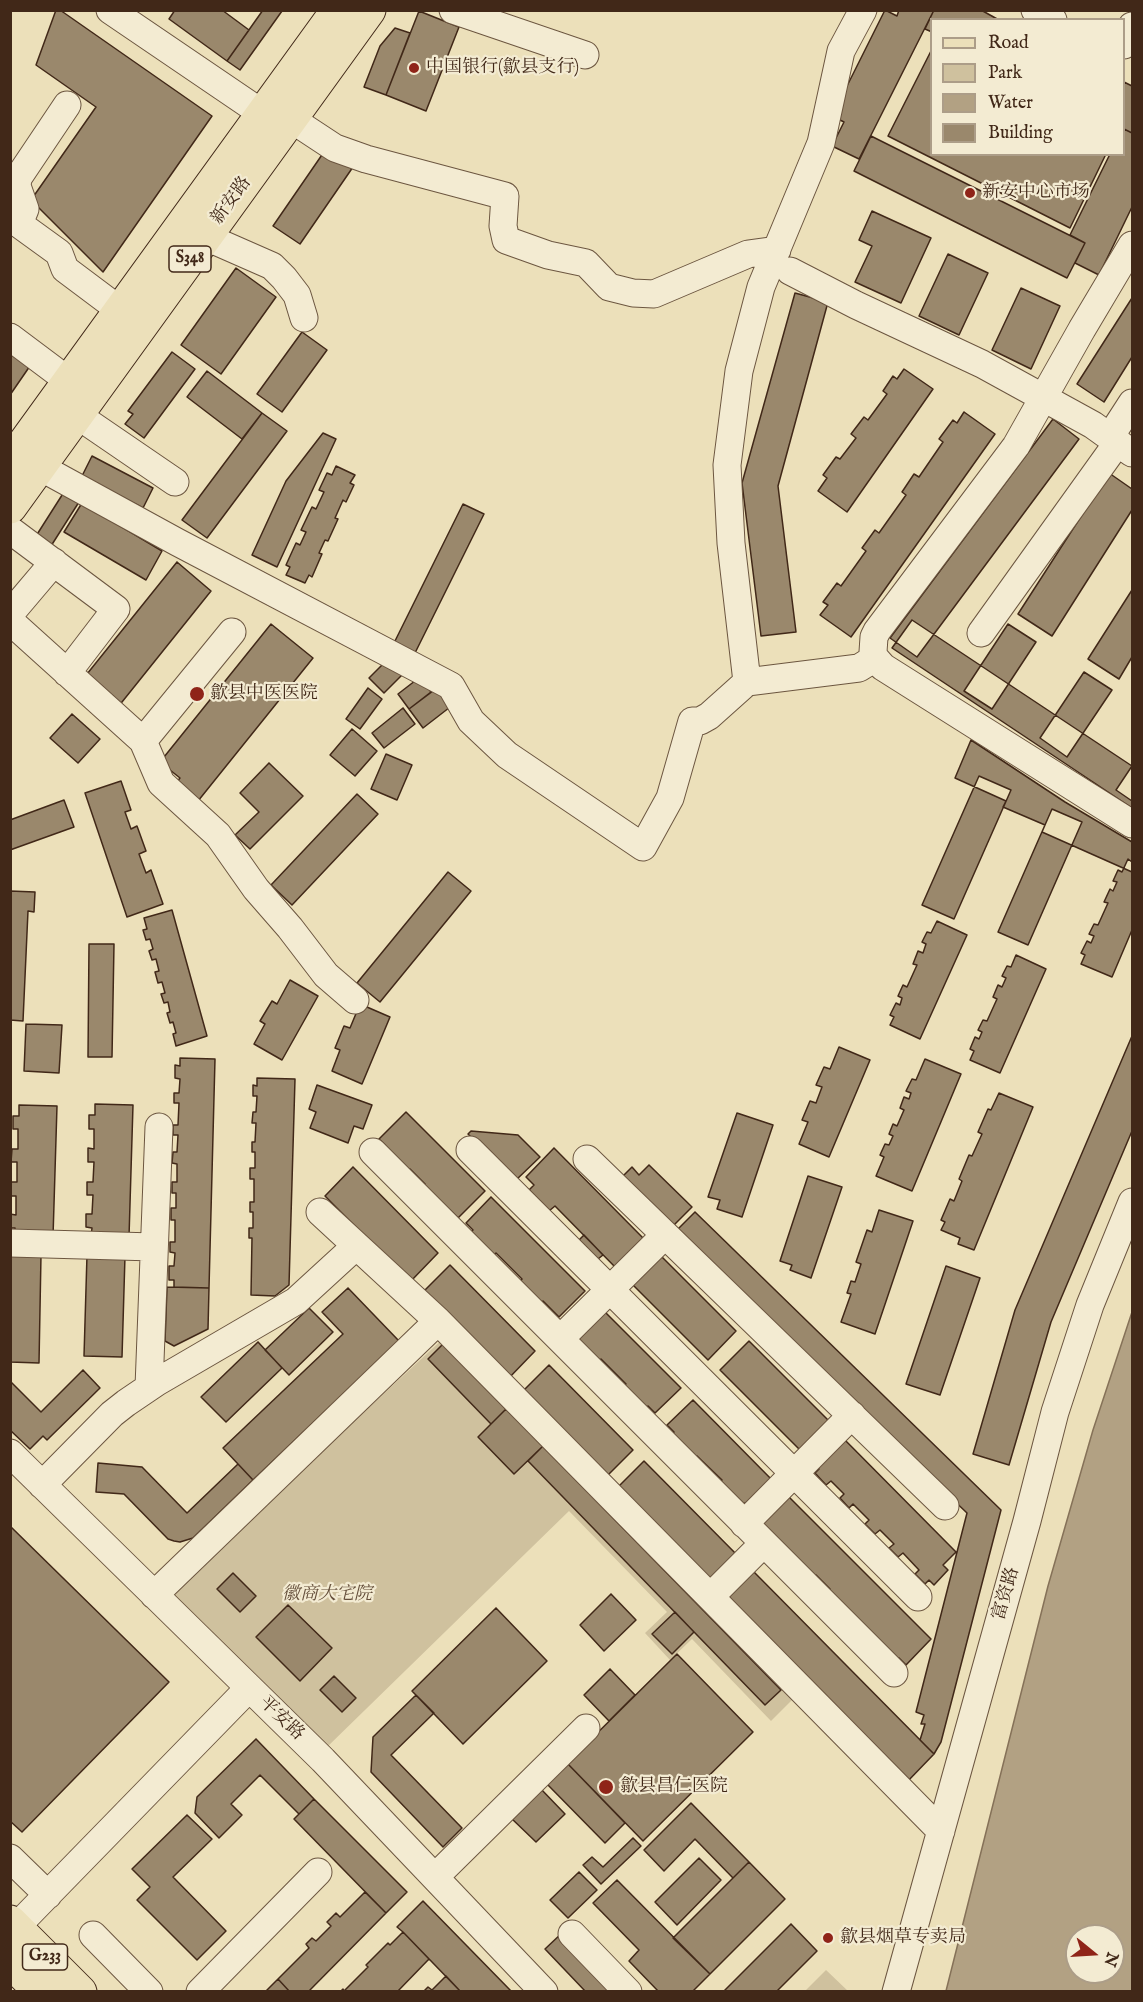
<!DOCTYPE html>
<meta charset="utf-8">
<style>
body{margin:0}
#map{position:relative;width:1143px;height:2002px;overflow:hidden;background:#ece0ba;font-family:"IM FELL English",serif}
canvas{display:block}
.frame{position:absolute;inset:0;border:12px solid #412818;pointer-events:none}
.legend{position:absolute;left:930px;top:18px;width:195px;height:138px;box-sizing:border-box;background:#f3ebd2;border:2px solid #ac9d88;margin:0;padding:8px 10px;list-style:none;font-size:18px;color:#412818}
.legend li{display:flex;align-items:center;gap:12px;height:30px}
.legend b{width:30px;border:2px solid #ac9d88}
.north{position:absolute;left:1065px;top:1924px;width:60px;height:60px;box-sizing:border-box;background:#f3ebd2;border:2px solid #ac9d88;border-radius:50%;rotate:108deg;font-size:16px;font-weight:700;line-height:24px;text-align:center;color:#412818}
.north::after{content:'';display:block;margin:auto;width:21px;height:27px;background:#8f2418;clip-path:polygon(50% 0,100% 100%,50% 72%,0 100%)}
</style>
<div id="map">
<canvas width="1143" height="2002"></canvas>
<div class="frame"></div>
<ul class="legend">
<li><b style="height:8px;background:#ece0ba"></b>Road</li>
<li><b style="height:16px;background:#cfc19e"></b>Park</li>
<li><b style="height:16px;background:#b2a183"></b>Water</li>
<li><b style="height:16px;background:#9a886c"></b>Building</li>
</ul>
<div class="north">N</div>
</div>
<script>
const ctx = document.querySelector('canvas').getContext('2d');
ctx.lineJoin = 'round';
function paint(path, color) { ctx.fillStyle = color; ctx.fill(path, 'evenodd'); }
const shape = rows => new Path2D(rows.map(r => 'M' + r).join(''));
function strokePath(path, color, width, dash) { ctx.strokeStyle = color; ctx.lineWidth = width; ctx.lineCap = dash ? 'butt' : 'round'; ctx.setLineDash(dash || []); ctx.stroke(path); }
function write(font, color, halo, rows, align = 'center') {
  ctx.font = font + ' "IM FELL English","Noto Serif SC",serif'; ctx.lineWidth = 4.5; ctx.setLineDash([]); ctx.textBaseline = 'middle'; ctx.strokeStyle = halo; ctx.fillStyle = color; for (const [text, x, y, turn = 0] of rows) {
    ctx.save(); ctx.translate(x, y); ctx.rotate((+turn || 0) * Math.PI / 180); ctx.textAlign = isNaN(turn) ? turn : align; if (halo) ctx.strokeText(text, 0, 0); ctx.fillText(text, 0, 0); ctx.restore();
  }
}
const green = shape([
 [446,1336,794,1698,771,1721,692,1639,670,1660,645,1633,667,1612,569,1511,325,1749,177,1602,172,1590],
 [826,1970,848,1991,805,1991]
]);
const water = shape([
 [1132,1312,1132,1991,946,1991,1048,1586,1093,1430,1132,1312],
 [1077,1936,1113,1936,1113,1972,1077,1972,1077,1936]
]);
const building = shape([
 [56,10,60,10,212,116,103,272,31,200,96,107,36,65,56,10],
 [175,10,222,10,249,30,227,61,169,19,175,10],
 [263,10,282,11,240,70,227,61,263,10],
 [885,10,897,16,899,10,934,10,859,159,832,146,844,122,832,116,885,10],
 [934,10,981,10,999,20,932,20,932,32,925,29,934,10],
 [419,11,459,27,426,111,386,95,419,11],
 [395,28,410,33,386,95,364,87,380,46,395,28],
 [932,49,932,154,1106,154,1070,228,888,136,932,49],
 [1124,82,1132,86,1132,133,1124,129,1124,82],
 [1124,129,1132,133,1132,207,1099,275,1075,263,1085,243,1070,235,1110,154,1124,154,1124,129],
 [871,136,1085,243,1067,278,854,171,871,136],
 [326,149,353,167,300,244,273,226,326,149],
 [872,211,931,238,901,303,855,282,872,246,859,240,872,211],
 [948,254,988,273,959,335,919,316,948,254],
 [236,268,276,297,221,374,181,345,236,268],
 [1021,288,1060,306,1031,369,992,350,1021,288],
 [795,293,828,302,778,486,796,632,761,636,742,483,795,293],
 [1132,298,1132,357,1104,402,1077,384,1132,298],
 [302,332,327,350,282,412,257,394,302,332],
 [10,349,32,363,10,395,10,349],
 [172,352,195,369,144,438,125,424,133,414,128,411,172,352],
 [904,369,933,389,847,512,818,491,827,478,823,475,836,457,840,459,856,438,851,434,864,417,868,420,887,394,883,391,893,376,897,379,904,369],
 [207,371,262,413,242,439,187,397,207,371],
 [964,412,995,434,851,637,820,615,828,605,823,602,837,583,841,586,866,551,862,548,875,530,879,533,906,495,902,492,914,474,919,477,943,442,939,439,953,420,957,423,964,412],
 [262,413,287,431,207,538,182,520,262,413],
 [1053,419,1079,439,917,657,890,638,1053,419],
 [323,433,336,439,277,567,252,555,286,481,323,433],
 [92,456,153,488,143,508,82,476,92,456],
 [336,466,355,475,350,483,354,485,346,502,343,500,335,518,338,519,328,541,325,540,319,553,322,554,312,577,309,575,305,583,286,575,290,567,286,565,296,543,300,545,306,532,301,530,312,507,316,509,324,492,319,490,327,473,332,475,336,466],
 [1109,473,1132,489,1132,510,1052,636,1018,614,1109,473],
 [64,492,79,502,51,546,36,536,64,492],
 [82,503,162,551,146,580,64,532,82,503],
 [463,504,484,514,414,655,393,645,463,504],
 [177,562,211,591,118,707,83,679,177,562],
 [1132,590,1132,657,1119,679,1088,659,1132,590],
 [912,620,1132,766,1132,808,892,648,912,620],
 [271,624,313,658,198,801,176,783,180,778,160,762,271,624],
 [1008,624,1036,642,992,709,964,691,1008,624],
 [391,656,406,671,384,693,369,678,391,656],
 [1084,672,1112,690,1067,757,1040,738,1084,672],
 [420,677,431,692,409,709,398,694,420,677],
 [441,685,454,704,423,728,409,709,441,685],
 [368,688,382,699,360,729,346,719,368,688],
 [403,708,415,724,384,748,372,733,403,708],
 [72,714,100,739,78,763,50,738,72,714],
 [352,729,377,751,355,776,330,755,352,729],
 [971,740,1065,802,1132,842,1132,872,1042,832,1045,825,1003,807,1006,801,955,778,971,740],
 [386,754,412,765,397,800,371,789,386,754],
 [269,763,303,796,250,849,235,835,259,812,240,793,269,763],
 [1132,766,1132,801,1116,790,1132,766],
 [979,776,1011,790,954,919,922,905,979,776],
 [121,781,131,810,125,812,131,829,137,826,146,851,139,854,146,873,151,870,163,904,127,917,85,793,121,781],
 [357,794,378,814,292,905,271,885,357,794],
 [64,800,74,827,10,850,10,820,64,800],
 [1052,809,1082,822,1028,945,998,932,1052,809],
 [1128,859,1132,862,1132,930,1112,977,1081,964,1085,955,1081,953,1087,941,1091,943,1094,936,1089,934,1094,924,1098,925,1108,903,1104,902,1110,889,1113,891,1117,882,1113,881,1118,870,1122,872,1128,859],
 [448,872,471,891,380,1002,357,983,448,872],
 [10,891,35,892,34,912,28,911,23,1021,10,1020,10,891],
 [172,910,207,1036,176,1046,173,1034,176,1033,173,1022,170,1023,167,1013,170,1012,168,1002,164,1003,161,994,165,993,162,982,158,983,155,972,159,971,156,959,152,960,149,951,153,949,150,939,146,940,143,930,147,929,144,918,172,910],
 [937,921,967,935,920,1039,890,1025,894,1017,890,1015,896,1003,900,1005,902,998,898,996,903,985,907,987,917,965,913,964,918,951,923,953,926,944,922,942,927,932,931,933,937,921],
 [89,944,114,944,112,1057,88,1057,89,944],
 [1016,955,1046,969,1000,1073,970,1060,974,1051,970,1049,975,1037,979,1039,982,1032,978,1030,983,1020,987,1021,997,999,993,997,998,985,1002,987,1006,978,1002,976,1007,966,1011,967,1016,955],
 [290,980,318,996,282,1060,254,1044,265,1024,260,1021,272,1001,277,1004,290,980],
 [360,1004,390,1017,362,1084,332,1071,340,1050,335,1048,344,1026,350,1028,360,1004],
 [26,1024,62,1025,59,1073,24,1071,26,1024],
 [1132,1036,1132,1131,1051,1322,1009,1465,973,1454,1015,1310,1132,1036],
 [839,1047,870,1060,829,1157,799,1144,808,1122,802,1120,810,1101,816,1103,822,1087,816,1085,824,1067,830,1069,839,1047],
 [180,1058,215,1059,209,1288,174,1287,174,1280,169,1280,169,1266,174,1266,175,1253,170,1252,170,1242,175,1242,175,1220,171,1220,171,1208,176,1208,176,1193,172,1193,172,1182,177,1182,177,1164,172,1163,173,1152,177,1152,178,1135,173,1135,173,1125,178,1125,179,1103,174,1103,174,1093,179,1093,180,1079,175,1078,175,1065,180,1066,180,1058],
 [925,1059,961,1074,912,1191,876,1176,884,1157,880,1155,885,1144,889,1145,893,1136,889,1134,893,1124,897,1126,904,1110,900,1108,904,1097,909,1099,911,1093,906,1091,912,1079,916,1080,925,1059],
 [257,1078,295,1079,289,1285,275,1296,251,1295,252,1238,249,1238,249,1228,253,1228,253,1212,250,1212,250,1202,254,1202,254,1179,250,1179,250,1168,255,1168,255,1152,252,1152,252,1142,255,1142,256,1123,252,1123,253,1112,256,1112,257,1096,253,1096,253,1085,257,1086,257,1078],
 [317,1085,372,1105,363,1129,354,1126,348,1143,310,1128,316,1112,309,1109,317,1085],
 [999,1093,1033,1107,974,1250,958,1244,960,1238,941,1230,945,1222,941,1220,950,1199,954,1201,962,1181,959,1179,969,1155,972,1156,982,1134,978,1132,988,1109,991,1110,999,1093],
 [95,1104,133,1105,129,1237,91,1236,92,1228,86,1227,86,1214,92,1214,93,1195,87,1195,87,1182,93,1182,94,1162,88,1162,88,1148,94,1149,94,1129,89,1129,89,1115,95,1115,95,1104],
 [19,1105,57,1106,53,1237,15,1237,15,1228,10,1228,10,1214,16,1215,16,1196,11,1196,11,1182,17,1182,17,1162,11,1162,12,1149,18,1149,18,1129,13,1129,13,1116,19,1116,19,1105],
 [406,1112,485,1191,458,1218,450,1210,447,1213,421,1188,425,1184,410,1169,406,1173,382,1148,385,1145,379,1139,406,1112],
 [737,1113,773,1125,742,1217,717,1209,720,1200,708,1197,737,1113],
 [471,1131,518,1135,540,1157,515,1181,468,1134,471,1131],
 [554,1148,645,1240,617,1269,555,1206,549,1211,529,1190,534,1185,526,1177,554,1148],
 [649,1165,692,1207,671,1228,621,1178,632,1167,639,1175,649,1165],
 [353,1167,438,1253,410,1282,325,1196,353,1167],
 [808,1176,842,1187,811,1278,790,1270,792,1265,780,1261,808,1176],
 [491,1197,585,1291,559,1317,543,1301,540,1304,519,1283,522,1279,496,1253,492,1257,469,1234,473,1230,466,1223,491,1197],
 [879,1210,913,1221,875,1334,841,1322,851,1294,847,1293,851,1281,855,1282,861,1264,856,1262,867,1230,872,1232,879,1210],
 [695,1212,1001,1510,941,1742,934,1754,920,1740,925,1724,921,1724,924,1715,916,1712,967,1513,833,1385,676,1231,695,1212],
 [584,1235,603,1255,598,1259,579,1240,584,1235],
 [658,1253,736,1331,708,1360,629,1281,658,1253],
 [11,1254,41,1255,39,1363,10,1362,11,1254],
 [87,1255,125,1256,122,1357,84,1356,87,1255],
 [450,1265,535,1351,507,1380,421,1294,450,1265],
 [946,1266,980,1278,940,1395,906,1384,946,1266],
 [167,1287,209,1288,208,1329,174,1346,165,1341,167,1287],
 [348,1288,399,1341,253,1480,223,1448,343,1334,322,1312,348,1288],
 [597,1304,681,1388,655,1413,648,1406,644,1409,622,1387,626,1384,601,1359,598,1363,573,1339,597,1304],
 [309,1308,333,1332,289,1375,265,1350,309,1308],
 [749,1341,833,1425,804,1454,720,1370,749,1341],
 [258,1342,282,1368,226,1422,201,1397,258,1342],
 [443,1344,506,1409,491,1424,428,1359,443,1344],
 [549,1365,633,1450,604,1479,520,1394,549,1365],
 [83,1370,100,1388,47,1440,43,1436,30,1449,10,1430,10,1381,41,1412,83,1370],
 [693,1400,778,1486,753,1511,745,1503,740,1508,717,1485,722,1480,697,1456,693,1460,670,1437,674,1432,667,1425,693,1400],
 [506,1409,543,1446,514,1474,478,1437,506,1409],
 [839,1434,956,1552,943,1565,948,1570,934,1585,929,1580,925,1584,915,1574,919,1570,903,1553,898,1557,889,1548,894,1544,880,1530,875,1534,865,1524,869,1520,853,1504,849,1508,840,1498,844,1494,831,1481,826,1485,815,1473,819,1469,811,1461,839,1434],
 [543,1446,781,1690,765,1705,528,1461,543,1446],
 [644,1461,743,1561,715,1590,615,1490,644,1461],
 [98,1463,142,1467,187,1513,238,1464,253,1480,193,1538,180,1542,174,1541,168,1539,124,1494,96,1492,98,1463],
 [782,1490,931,1639,906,1665,899,1658,894,1662,826,1594,830,1589,816,1575,812,1580,757,1525,782,1490],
 [10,1526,169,1682,22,1832,10,1821,10,1526],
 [753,1571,934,1754,906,1783,724,1600,753,1571],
 [233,1573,256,1596,240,1612,217,1589,233,1573],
 [611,1594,636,1620,604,1651,580,1625,611,1594],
 [288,1605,332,1648,300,1681,256,1637,288,1605],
 [496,1608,547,1661,463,1744,412,1691,496,1608],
 [675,1612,694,1632,672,1654,652,1634,675,1612],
 [677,1654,753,1732,643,1841,567,1763,677,1654],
 [610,1669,635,1695,609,1721,584,1695,610,1669],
 [334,1676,356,1698,342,1712,320,1690,334,1676],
 [416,1695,434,1713,391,1755,462,1828,443,1847,371,1772,373,1737,416,1695],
 [256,1739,314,1799,299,1814,260,1775,231,1804,242,1815,219,1838,195,1813,197,1797,256,1739],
 [567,1763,625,1823,605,1843,546,1783,567,1763],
 [540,1788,565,1814,536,1842,510,1817,540,1788],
 [314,1799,407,1892,386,1913,294,1819,314,1799],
 [691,1803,749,1862,733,1878,695,1839,664,1871,644,1850,691,1803],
 [187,1815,212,1839,173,1877,226,1931,197,1960,137,1900,150,1887,132,1869,187,1815],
 [633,1838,641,1846,601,1884,583,1865,592,1857,603,1867,633,1838],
 [699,1858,721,1880,677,1925,655,1902,699,1858],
 [749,1862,785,1899,710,1974,673,1938,749,1862],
 [579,1872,597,1890,568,1918,550,1900,579,1872],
 [617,1880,710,1974,692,1992,659,1992,629,1961,639,1950,593,1903,617,1880],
 [365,1892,386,1913,308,1992,290,1992,278,1979,309,1948,306,1944,312,1938,316,1941,331,1926,327,1922,336,1913,340,1917,365,1892],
 [423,1901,512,1992,461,1992,403,1932,397,1927,423,1901],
 [791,1924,817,1951,776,1992,723,1992,791,1924],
 [403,1932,429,1959,397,1992,340,1992,343,1989,344,1991,368,1967,366,1965,388,1943,390,1945,403,1932],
 [563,1932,609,1992,586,1992,545,1949,563,1932],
 [446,1976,461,1992,423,1992,428,1987,432,1990,446,1976],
 [278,1979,290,1992,265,1992,278,1979]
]);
const minor = shape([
 [110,10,263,114],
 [453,10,585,55],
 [1035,10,1053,20],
 [1124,45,1132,26],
 [67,105,18,178,17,186,25,209,19,224,59,253,65,269,121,311],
 [291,119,335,148,366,159,505,196,503,226,506,240,548,255,586,263,609,287,633,293,654,294,748,254,777,250],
 [206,237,272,266,284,278,297,295,304,318],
 [1132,245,1082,329,1016,446,877,631,874,637,873,652,875,658,883,667,1132,824],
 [790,271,856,305,982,364,1093,425,1132,453],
 [10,337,70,382],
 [77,415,175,482],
 [1110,437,1132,403],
 [40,467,177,542,451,686,471,721,507,755,643,847,670,798,692,721,700,721,709,716,747,682,859,668,875,658],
 [10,530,116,609,67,673],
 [10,614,54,562],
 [10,621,143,741,232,632],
 [981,633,1118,442],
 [747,682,731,543,727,465,739,371,761,287,821,143,841,51,863,10],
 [143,741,161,783,218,835,256,889,290,928,326,975,355,1000],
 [470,1150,918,1597],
 [373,1152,894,1673],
 [587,1159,945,1506],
 [320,1212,438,1321,941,1831],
 [10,1243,154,1247],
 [560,1339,665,1235],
 [149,1387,159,1127],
 [10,1453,323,1760,544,1992],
 [42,1485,112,1414,126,1403,157,1382,296,1301,356,1246],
 [744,1524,852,1415],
 [154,1595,438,1321],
 [711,1596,764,1543],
 [10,1858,48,1895],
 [435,1877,586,1728],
 [16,1927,249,1688],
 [572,1934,628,1992],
 [93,1935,149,1992],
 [200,1992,318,1872],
 [896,1992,1027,1521,1055,1412,1090,1305,1132,1202]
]);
const major = shape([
 [10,463,338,10],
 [10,507,369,10]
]);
const highway = shape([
 [10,1922,80,1992],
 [10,1961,41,1992]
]);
const markers = [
 [414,68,6,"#8f2418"],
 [970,193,6,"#8f2418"],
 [197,694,8,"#8f2418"],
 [606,1787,8,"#8f2418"],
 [828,1938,6,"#8f2418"]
];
const shields = [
 [190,259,42],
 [45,1957,45]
];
const shieldNames = [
 ["S348",190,259],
 ["G233",45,1957]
];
const poiNames = [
 ["中国银行(歙县支行)",426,68],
 ["新安中心市场",982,193],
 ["歙县中医医院",210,694],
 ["歙县昌仁医院",620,1787],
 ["歙县烟草专卖局",840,1938]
];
const streetNames = [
 ["新安路",232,201,-54],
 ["富资路",1007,1594,-74],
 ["平安路",281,1719,44]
];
const parkNames = [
 ["徽商大宅院",327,1595]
];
paint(green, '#cfc19e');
paint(water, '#b2a183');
strokePath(water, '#857158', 1.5);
paint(building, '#9a886c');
strokePath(building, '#412818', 1.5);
strokePath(minor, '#6c5640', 29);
strokePath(major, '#412818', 35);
strokePath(highway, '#412818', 35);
strokePath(minor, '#f3ebd2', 27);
strokePath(major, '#ece0ba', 33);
strokePath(highway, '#ece0ba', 33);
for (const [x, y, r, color] of markers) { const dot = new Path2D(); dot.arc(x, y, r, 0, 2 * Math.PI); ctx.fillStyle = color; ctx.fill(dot); strokePath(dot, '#f3ebd2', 2); }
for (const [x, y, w] of shields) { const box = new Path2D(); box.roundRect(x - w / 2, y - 13, w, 26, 4.5); ctx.fillStyle = '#f3ebd2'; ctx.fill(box); strokePath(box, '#412818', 1.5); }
write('bold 16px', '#412818', null, shieldNames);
write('18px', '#412818', '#f3ebd2', poiNames, 'left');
write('18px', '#412818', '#f3ebd2', streetNames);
write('italic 18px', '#644e3a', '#f3ebd2', parkNames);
</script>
